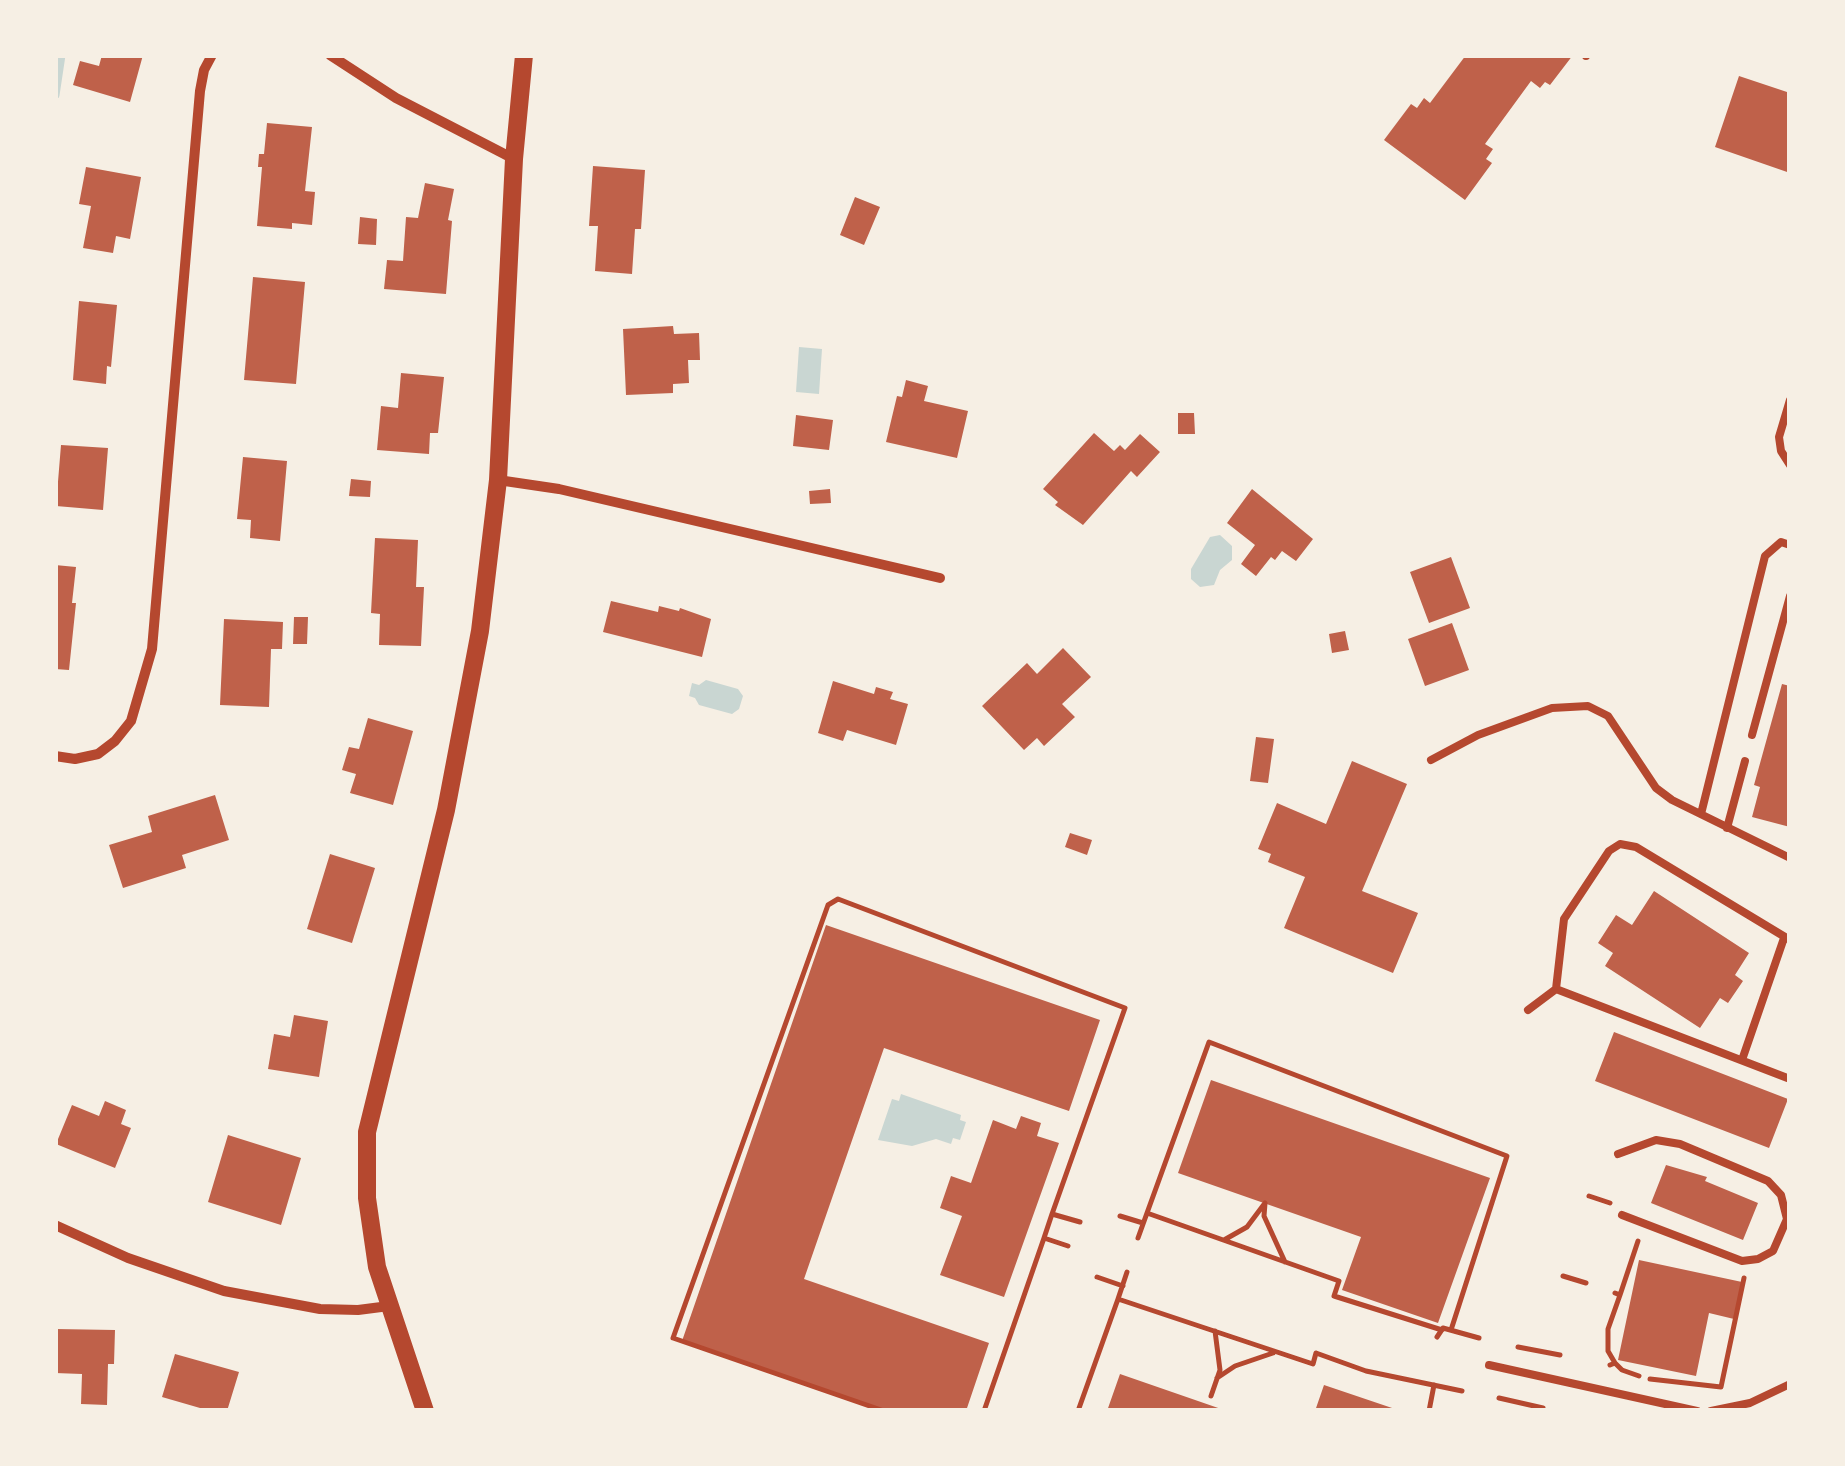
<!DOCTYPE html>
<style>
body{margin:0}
#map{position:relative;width:1845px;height:1466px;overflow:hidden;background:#f6efe4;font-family:"Fira Sans",sans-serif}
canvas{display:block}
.frame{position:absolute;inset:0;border:58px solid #f6efe4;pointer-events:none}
</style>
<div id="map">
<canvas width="1845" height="1466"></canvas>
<div class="frame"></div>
</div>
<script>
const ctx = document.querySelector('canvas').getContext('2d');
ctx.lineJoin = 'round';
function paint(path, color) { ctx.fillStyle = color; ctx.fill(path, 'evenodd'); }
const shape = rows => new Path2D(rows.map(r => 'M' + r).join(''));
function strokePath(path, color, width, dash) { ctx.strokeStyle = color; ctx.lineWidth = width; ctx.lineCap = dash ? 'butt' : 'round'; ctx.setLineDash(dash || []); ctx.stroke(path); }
const water = shape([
 [799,347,822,349,819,394,796,392],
 [1220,535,1232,546,1232,560,1220,570,1214,585,1200,587,1191,579,1191,569,1210,537],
 [706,680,738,689,743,696,739,709,732,714,699,705,695,698,689,696,692,683,699,685],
 [901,1094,961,1115,960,1120,966,1122,960,1140,953,1138,951,1144,936,1139,912,1146,878,1140,892,1099,899,1101]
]);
const stream = shape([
 [55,95,61,55]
]);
const building = shape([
 [102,55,143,55,130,102,73,85,80,61,99,66],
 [1466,55,1573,55,1550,85,1545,82,1540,88,1531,81,1485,144,1493,149,1486,159,1492,163,1465,200,1384,140,1411,104,1417,108,1424,98,1430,103],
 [1739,76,1790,93,1790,173,1715,147],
 [267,123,312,127,305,191,315,192,312,225,292,223,292,229,257,226,262,167,258,167,259,154,264,154],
 [593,166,645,170,641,229,635,229,632,274,595,271,598,226,589,226],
 [86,167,141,177,130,239,116,236,113,253,83,248,91,206,79,204],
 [425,183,454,189,448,220,452,221,446,294,384,289,387,260,403,261,406,217,418,218],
 [855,197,880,207,864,245,840,235],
 [360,217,377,219,376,245,358,244],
 [253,277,305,282,296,384,244,380],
 [79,301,117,305,111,367,107,366,106,384,73,380],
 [673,326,674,334,699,333,700,360,688,360,689,383,673,384,673,393,626,395,623,329],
 [401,373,444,377,438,433,430,433,429,454,377,450,381,406,398,408],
 [906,380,928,386,924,401,968,411,957,458,886,442,897,396,902,397],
 [1178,413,1194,413,1195,434,1178,434],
 [796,415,833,420,829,450,793,446],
 [1094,433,1114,451,1120,445,1125,450,1140,434,1160,452,1137,477,1131,471,1083,525,1055,505,1058,502,1043,489],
 [61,445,108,448,103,510,56,506],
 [243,457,287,461,280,541,250,538,251,520,237,519],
 [351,479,371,481,370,497,349,496],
 [830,489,831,503,810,504,809,491],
 [1252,489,1313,539,1296,561,1282,551,1275,560,1271,557,1256,576,1241,564,1255,545,1227,523],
 [375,538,418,540,416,587,424,587,421,646,379,645,380,614,371,613],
 [1451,557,1470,608,1429,623,1410,572],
 [55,565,76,567,72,603,76,603,69,670,55,669],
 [611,601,658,612,659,606,679,611,680,608,711,619,702,657,603,632],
 [294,617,308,617,307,644,293,644],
 [224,619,283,622,282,649,271,649,269,707,220,705],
 [1452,623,1469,670,1425,686,1408,639],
 [1345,631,1349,650,1332,653,1329,634],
 [1063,648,1091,677,1062,704,1075,717,1044,746,1037,738,1024,750,982,706,1027,663,1037,674],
 [833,681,874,694,876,687,893,692,890,699,908,704,896,745,847,730,843,741,818,733],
 [1782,684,1790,686,1790,827,1752,817,1760,787,1754,785],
 [368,718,413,731,393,805,350,793,356,774,342,770,349,747,359,749],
 [1256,737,1274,739,1268,783,1250,781],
 [1352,761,1407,784,1362,891,1418,913,1393,973,1284,928,1305,877,1268,862,1271,854,1258,849,1277,803,1326,824],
 [215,795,229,840,182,855,186,868,123,888,109,845,152,832,148,816],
 [1070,833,1092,840,1087,855,1065,847],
 [330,854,375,868,352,943,307,929],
 [1654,891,1749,953,1735,975,1743,981,1728,1003,1720,998,1700,1028,1605,966,1613,953,1598,943,1616,915,1632,925],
 [826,925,1100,1020,1069,1111,884,1048,804,1279,989,1343,966,1411,885,1411,682,1341],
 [294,1015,328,1021,319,1077,268,1069,274,1034,290,1037],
 [1614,1032,1788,1099,1769,1148,1595,1081],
 [1211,1080,1490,1178,1438,1323,1342,1290,1361,1237,1178,1173],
 [105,1101,126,1110,121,1124,131,1128,115,1168,56,1144,72,1105,99,1116],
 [1021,1116,1041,1123,1037,1136,1059,1143,1004,1297,940,1275,962,1216,940,1208,951,1176,971,1183,993,1120,1016,1129],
 [228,1135,301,1158,281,1225,208,1202],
 [1666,1165,1707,1177,1705,1181,1758,1203,1743,1240,1651,1203],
 [1639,1260,1742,1282,1734,1319,1709,1313,1696,1376,1618,1360],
 [55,1329,115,1330,114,1364,108,1364,107,1405,81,1404,82,1374,55,1373],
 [175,1354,239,1372,227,1411,199,1411,200,1408,162,1397],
 [1120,1374,1224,1410,1224,1411,1107,1411],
 [1324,1385,1398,1410,1398,1411,1315,1411]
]);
const path = shape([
 [1589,1196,1610,1203],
 [1147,1213,1209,1042,1507,1156,1451,1330],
 [1120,1216,1143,1223],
 [1138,1238,1147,1213,1339,1281,1334,1296,1442,1330],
 [1224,1240,1247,1227,1265,1203,1264,1216,1285,1262],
 [1068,1246,1044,1238,1052,1214,1080,1222],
 [1127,1272,1118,1299,1313,1364,1316,1353,1366,1371,1462,1391],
 [1563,1276,1586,1283],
 [1097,1277,1123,1286],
 [1620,1295,1638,1241],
 [1437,1337,1443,1328,1479,1338],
 [1518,1347,1560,1355],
 [1615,1363,1622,1370,1639,1376],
 [1610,1365,1615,1363,1608,1351,1608,1329,1620,1295,1615,1293],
 [1217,1378,1235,1366,1273,1353],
 [1650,1379,1721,1387,1744,1278],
 [1211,1396,1220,1370,1215,1331],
 [1499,1398,1543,1408],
 [884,1411,673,1338,828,905,838,899,1125,1008,1052,1214],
 [984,1411,1044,1238],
 [1078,1411,1118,1299],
 [1429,1411,1434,1385]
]);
const service = shape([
 [1586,56,1586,55],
 [1790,400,1779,437,1781,451,1790,465],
 [1752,735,1790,596],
 [1431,760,1478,735,1552,708,1588,706,1608,716,1656,788,1672,800,1790,858],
 [1701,814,1765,556,1781,542,1790,545],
 [1727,828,1745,761],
 [1556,989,1564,919,1609,851,1620,844,1636,847,1790,940],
 [1528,1010,1556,989,1790,1079],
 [1742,1060,1784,938],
 [1618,1154,1656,1140,1680,1144,1768,1181,1781,1195,1787,1219,1773,1251,1758,1259,1742,1261,1622,1215],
 [1489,1365,1697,1411],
 [1711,1411,1750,1403,1790,1384]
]);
const minor = shape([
 [330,55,396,98,514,159],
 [498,480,559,489,940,578],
 [55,756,75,759,98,754,115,741,131,721,152,649,200,91,204,70,212,55],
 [55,1225,128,1258,224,1291,320,1309,358,1310,389,1306]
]);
const tertiary = shape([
 [425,1411,377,1267,367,1198,367,1132,446,810,480,631,498,480,514,159,524,55]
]);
paint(water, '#c9d6d2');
strokePath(stream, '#c9d6d2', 9);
paint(building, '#bf614a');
strokePath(path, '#b5482f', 5);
strokePath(service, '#b5482f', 8);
strokePath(minor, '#b5482f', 10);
strokePath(tertiary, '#b5482f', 18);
</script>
